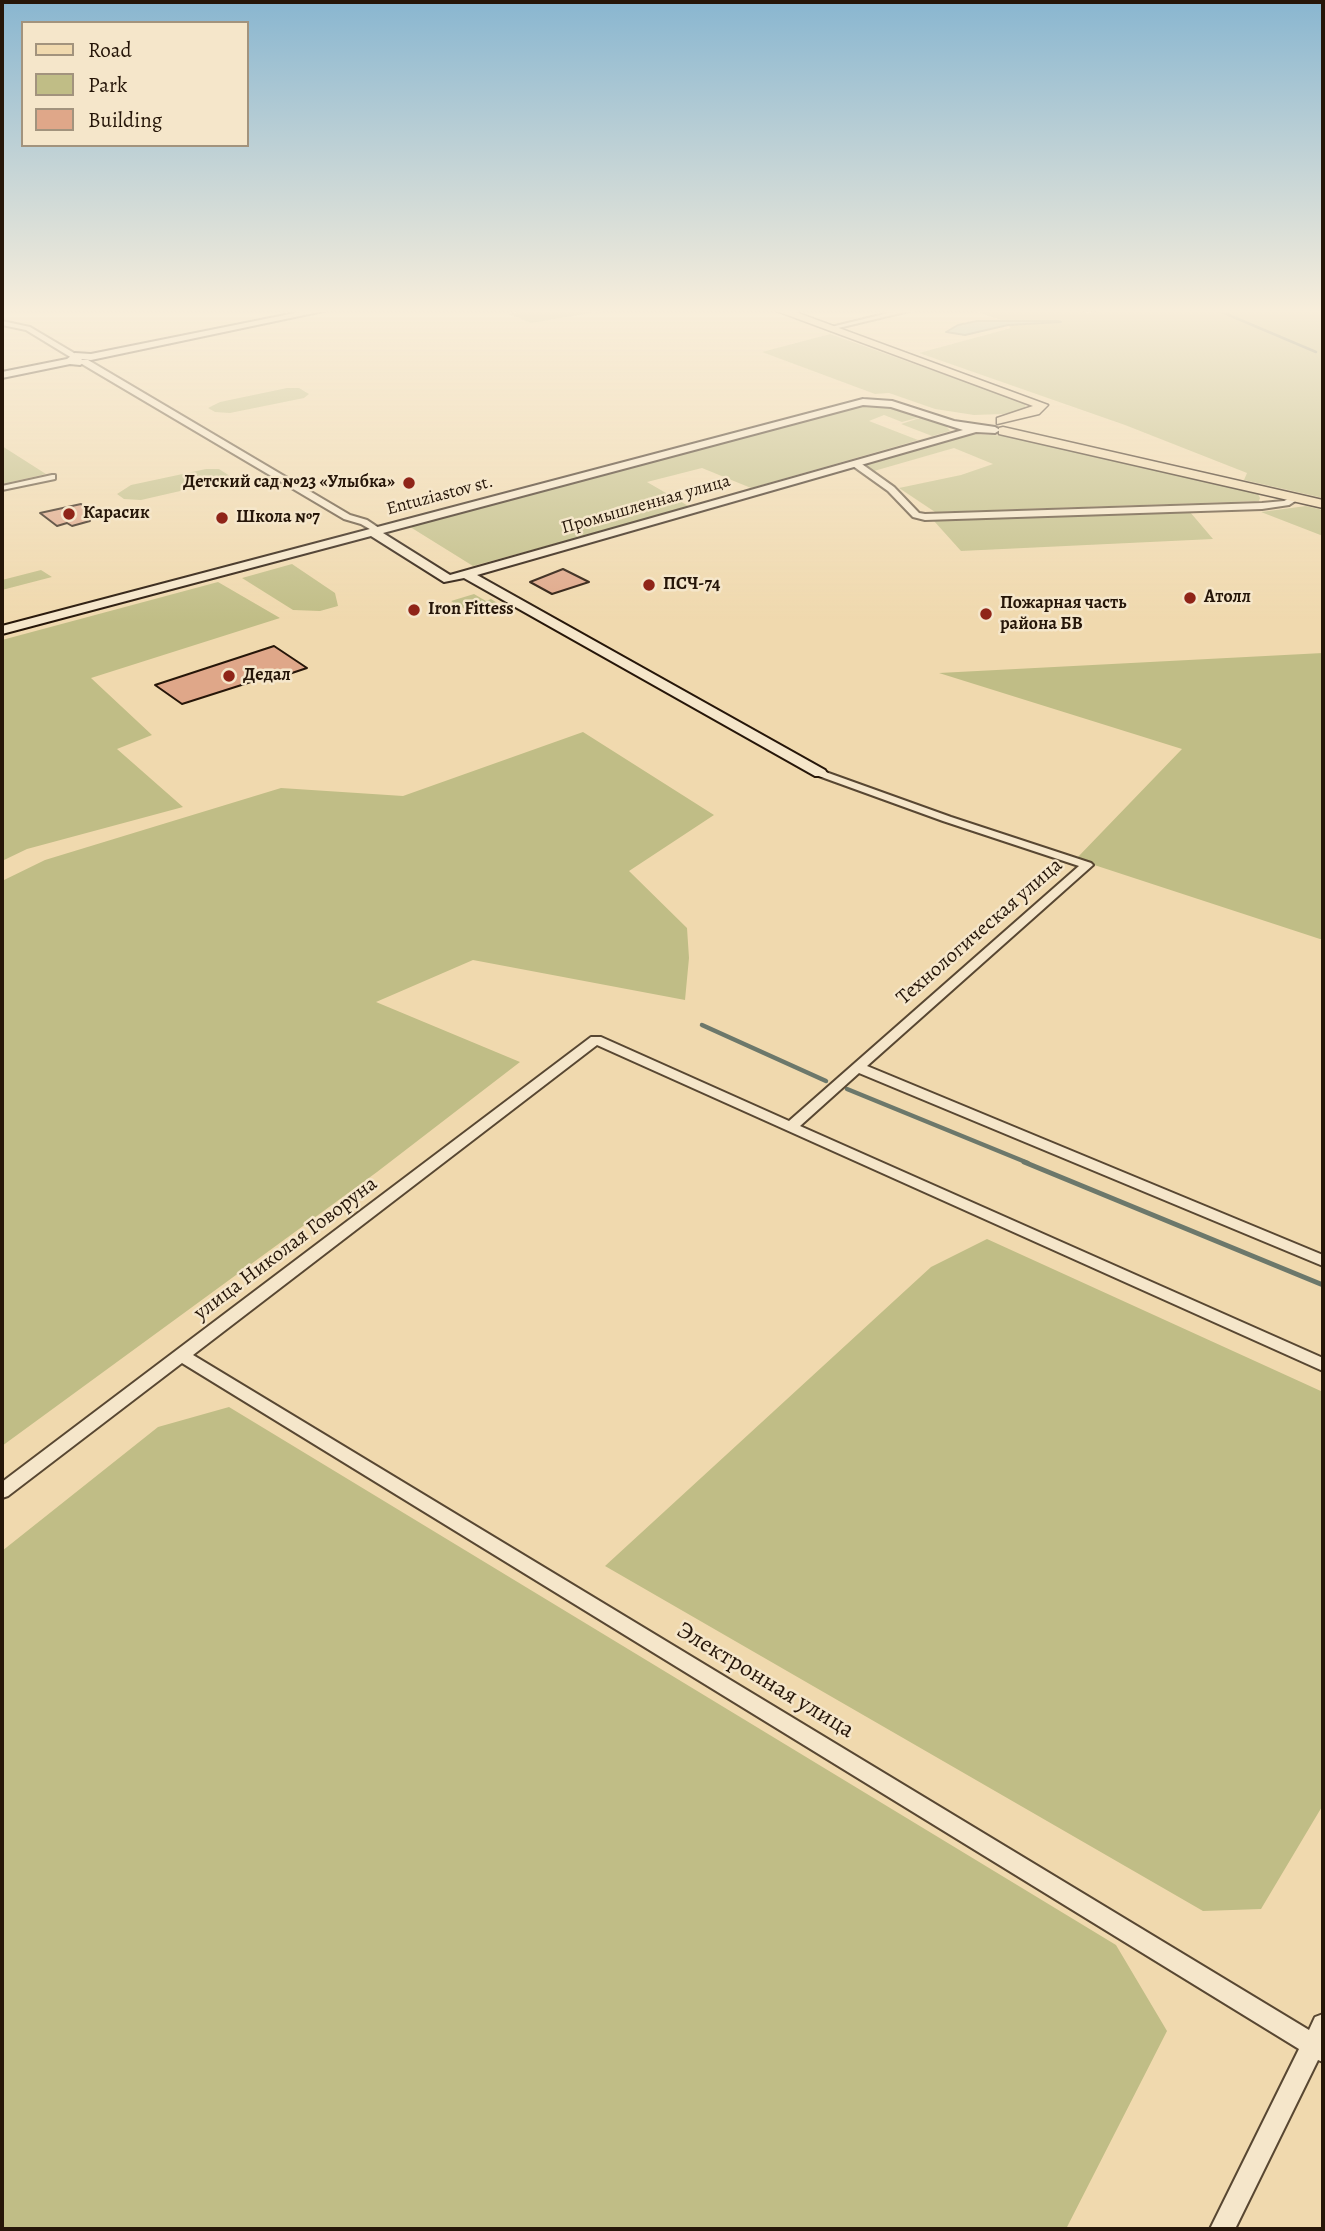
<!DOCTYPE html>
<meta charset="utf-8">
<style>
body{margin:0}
#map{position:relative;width:1325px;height:2231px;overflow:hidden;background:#f0d9ae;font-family:Alegreya,serif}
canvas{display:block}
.frame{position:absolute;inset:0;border:4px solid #261609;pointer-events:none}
.legend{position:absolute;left:21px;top:21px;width:228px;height:126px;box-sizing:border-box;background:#f5e6ca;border:2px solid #a2937d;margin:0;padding:9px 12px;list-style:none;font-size:21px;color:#261609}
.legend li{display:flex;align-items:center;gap:14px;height:35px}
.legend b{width:35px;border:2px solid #a2937d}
</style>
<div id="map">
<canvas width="1325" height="2231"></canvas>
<div class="frame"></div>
<ul class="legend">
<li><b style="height:9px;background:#f0d9ae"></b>Road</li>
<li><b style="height:19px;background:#c0bd86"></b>Park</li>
<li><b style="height:19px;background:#dfa789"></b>Building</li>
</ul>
</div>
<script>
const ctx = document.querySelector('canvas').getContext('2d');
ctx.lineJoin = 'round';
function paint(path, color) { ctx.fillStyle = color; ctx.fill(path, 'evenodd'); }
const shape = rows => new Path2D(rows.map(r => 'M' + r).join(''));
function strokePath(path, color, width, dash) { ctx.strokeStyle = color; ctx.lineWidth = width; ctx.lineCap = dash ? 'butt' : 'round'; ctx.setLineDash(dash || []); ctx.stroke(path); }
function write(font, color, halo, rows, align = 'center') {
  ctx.font = font + ' Alegreya,serif'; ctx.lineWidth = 5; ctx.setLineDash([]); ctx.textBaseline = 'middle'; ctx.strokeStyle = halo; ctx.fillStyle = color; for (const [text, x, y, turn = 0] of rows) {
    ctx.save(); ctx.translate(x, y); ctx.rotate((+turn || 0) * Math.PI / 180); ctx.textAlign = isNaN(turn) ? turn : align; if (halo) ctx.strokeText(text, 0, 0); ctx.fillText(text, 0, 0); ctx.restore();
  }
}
const green = shape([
 [527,310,607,310,531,323,509,314],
 [972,310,1063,310,1092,313,1104,310,1323,310,1323,498,1244,480,1247,473,1125,425,919,353,1011,328,1004,321],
 [830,334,1025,403,1026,409,1003,414,974,415,935,409,889,393,875,394,762,352],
 [287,388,299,388,309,394,304,398,230,413,215,412,208,408,220,402],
 [890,405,921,417,902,422,884,415,869,421,918,440,932,436,901,424,923,417,946,426,950,431,751,488,702,468,647,482,690,507,473,566,407,525,863,406],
 [970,434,1012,436,1258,494,1260,498,1259,501,935,512,899,488,961,475,993,464,954,448,874,471,865,465],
 [2,446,46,474,2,484],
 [206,469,219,469,230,476,224,481,141,500,124,499,117,494,131,485],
 [1306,506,1323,510,1323,536,1261,512],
 [1190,512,1213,539,961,551,934,521],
 [292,564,335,593,338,606,320,611,293,610,242,578],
 [41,570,52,577,2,590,2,580],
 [218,582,280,618,91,678,152,735,117,749,183,807,27,849,2,861,2,640],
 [474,594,486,601,491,599,507,609,487,615,472,613,451,601],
 [1323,653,1323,939,1320,939,1076,859,1182,749,939,673],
 [583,732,714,815,629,871,687,928,689,958,685,1000,473,960,376,1002,520,1062,377,1172,2,1446,2,881,45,860,281,788,403,796],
 [987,1239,1323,1392,1323,1805,1261,1909,1203,1911,605,1566,931,1267],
 [229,1407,1116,1945,1167,2031,1066,2229,2,2229,2,1551,158,1427]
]);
const water = shape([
 [977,321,1058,321,1061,322,1008,325,965,335,946,332,958,325,977,321]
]);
const streamFar2 = shape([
 [1217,310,1316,352]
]);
const streamFar1 = shape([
 [702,1025,826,1081],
 [847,1089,1028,1163]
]);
const stream = shape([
 [1024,1162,1323,1285]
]);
const building = shape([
 [81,504,98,516,86,518,90,521,72,526,67,523,57,526,40,513,81,504],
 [563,569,589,582,552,594,530,582,563,569],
 [274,646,307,668,280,677,276,674,182,704,155,685,274,646]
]);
const street = shape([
 [901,310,913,310,830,330,827,328,901,310],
 [2,321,30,327,79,356,72,358,26,330,2,325,2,321],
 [82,360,88,360,350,515,367,520,382,530,375,532,361,524,344,519,82,364,82,360],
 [853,462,859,462,894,487,919,513,925,514,1262,503,1284,501,1296,495,1300,498,1289,505,1262,509,925,520,913,517,888,491,853,466,853,462],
 [52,475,55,475,55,479,2,490,2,486,52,475],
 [820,770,951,817,1091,863,1093,865,867,1066,1323,1255,1323,1266,859,1073,800,1126,1323,1358,1323,1371,597,1045,193,1355,1309,2030,1315,2017,1323,2014,1323,2062,1318,2060,1235,2229,1210,2229,1299,2049,182,1363,8,1496,2,1498,2,1482,591,1037,601,1037,789,1121,1079,866,943,821,816,775,815,773,820,770]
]);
const secondary = shape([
 [310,310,328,310,91,360,81,359,85,362,80,365,70,364,2,378,2,372,67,359,75,353,91,354,310,310],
 [863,399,892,401,954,421,995,427,1000,430,995,433,976,432,477,575,825,770,827,773,825,776,815,776,464,578,444,582,371,536,2,634,2,626,863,399],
 [863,405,891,407,963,430,450,575,383,533,863,405]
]);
const primary = shape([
 [774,310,790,310,1048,405,1039,414,997,424,997,418,1033,406,774,310],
 [1003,427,1323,500,1323,508,999,434,999,428,1003,427]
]);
const markers = [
 [409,483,7,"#8f2418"],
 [69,514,7,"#8f2418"],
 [222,518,7,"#8f2418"],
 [649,585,7,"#8f2418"],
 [1190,598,7,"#8f2418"],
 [414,610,7,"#8f2418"],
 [986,614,7,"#8f2418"],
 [229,676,7,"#8f2418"]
];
const farPoinames = [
 ["Детский сад №23 «Улыбка»",395,483,"right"],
 ["Карасик",83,514],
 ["Школа №7",236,518],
 ["ПСЧ-74",663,585],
 ["Атолл",1204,598],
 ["Пожарная часть",1000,604],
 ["района БВ",1000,625],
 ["Iron Fittess",428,610],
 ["Дедал",243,676]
];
const farStreetnames = [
 ["Entuziastov st.",440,496,-15],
 ["Промышленная улица",646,505,-16]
];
const streetNames = [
 ["Технологическая улица",980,932,-41],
 ["улица Николая Говоруна",286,1249,-37]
];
const nearStreetnames = [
 ["Электронная улица",765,1681,31]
];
paint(green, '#c0bd86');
paint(water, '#9abaad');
strokePath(water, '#6c786b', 2);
strokePath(streamFar2, '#6c786b', 2.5);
strokePath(streamFar1, '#6c786b', 4.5);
strokePath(stream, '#6c786b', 5);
paint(building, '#dfa789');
strokePath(building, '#261609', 2);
strokePath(street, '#584732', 4);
strokePath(secondary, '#261609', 4);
strokePath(primary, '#261609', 3);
paint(street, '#f5e6ca');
paint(secondary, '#f5e6ca');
paint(primary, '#f0d9ae');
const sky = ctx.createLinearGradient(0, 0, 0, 622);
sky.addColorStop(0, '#89b6d0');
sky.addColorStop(0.5, '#f8eedb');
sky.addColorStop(1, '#f8eedb00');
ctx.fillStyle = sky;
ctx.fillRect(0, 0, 1325, 622);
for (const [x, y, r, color] of markers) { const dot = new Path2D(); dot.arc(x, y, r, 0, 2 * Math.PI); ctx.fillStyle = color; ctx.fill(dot); strokePath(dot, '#f5e6ca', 2.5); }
write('bold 18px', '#261609', '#f5e6ca', farPoinames, 'left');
write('18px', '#261609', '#f5e6ca', farStreetnames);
write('21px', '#261609', '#f5e6ca', streetNames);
write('24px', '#261609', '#f5e6ca', nearStreetnames);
</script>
